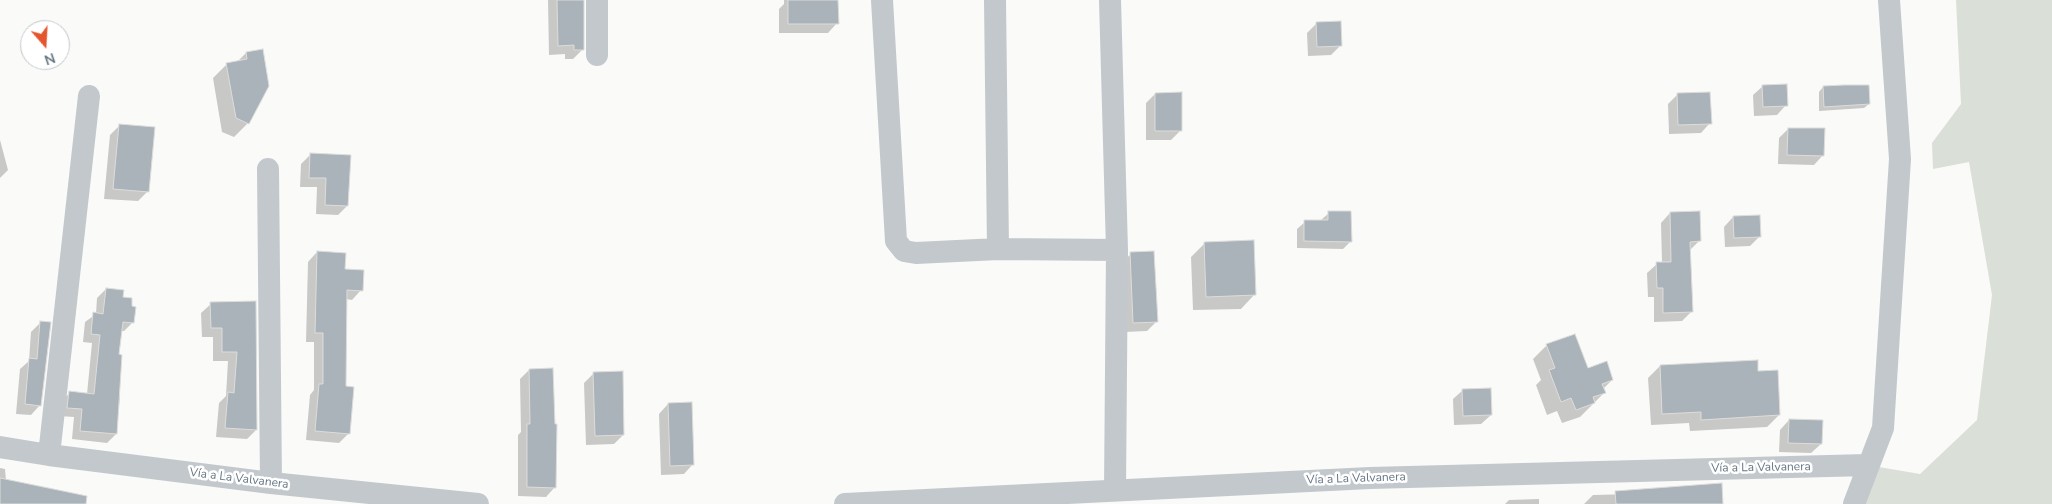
<!DOCTYPE html>
<meta charset="utf-8">
<style>
body{margin:0}
#map{position:relative;width:2052px;height:504px;overflow:hidden;background:#fafaf8;font-family:"Nunito Sans",sans-serif}
canvas{display:block}
.north{position:absolute;left:20px;top:20px;width:50px;height:50px;box-sizing:border-box;background:#fff;border:1px solid #c1c8cd;border-radius:50%;rotate:161deg;font-size:14px;font-weight:700;line-height:20px;text-align:center;color:#657683}
.north::after{content:'';display:block;margin:auto;width:18px;height:22px;background:#e4572e;clip-path:polygon(50% 0,100% 100%,50% 72%,0 100%)}
</style>
<div id="map">
<canvas width="2052" height="504"></canvas>
<div class="north">N</div>
</div>
<script>
const ctx = document.querySelector('canvas').getContext('2d');
ctx.lineJoin = 'round';
function paint(path, color) { ctx.fillStyle = color; ctx.fill(path, 'evenodd'); }
const shape = rows => new Path2D(rows.map(r => 'M' + r).join(''));
function strokePath(path, color, width, dash) { ctx.strokeStyle = color; ctx.lineWidth = width; ctx.lineCap = dash ? 'butt' : 'round'; ctx.setLineDash(dash || []); ctx.stroke(path); }
function write(font, color, halo, rows, align = 'center') {
  ctx.font = font + ' "Nunito Sans",sans-serif'; ctx.lineWidth = 5; ctx.setLineDash([]); ctx.textBaseline = 'middle'; ctx.strokeStyle = halo; ctx.fillStyle = color; for (const [text, x, y, turn = 0] of rows) {
    ctx.save(); ctx.translate(x, y); ctx.rotate((+turn || 0) * Math.PI / 180); ctx.textAlign = isNaN(turn) ? turn : align; if (halo) ctx.strokeText(text, 0, 0); ctx.fillText(text, 0, 0); ctx.restore();
  }
}
const green = shape([
 [1956,0,2052,0,2052,504,1854,504,1867,465,1920,474,1977,420,1992,295,1969,162,1933,169,1932,143,1961,104]
]);
const shadow = shape([
 [548,0,583,0,583,49,573,59,565,59,565,54,549,55],
 [784,0,837,0,837,23,828,33,779,33,779,9,784,4],
 [1317,23,1341,45,1331,55,1308,56,1307,33],
 [262,51,248,123,234,137,222,132,213,78,227,64,237,62,246,53],
 [1763,86,1786,105,1777,115,1754,116,1753,95],
 [1823,87,1869,104,1864,108,1819,111,1819,92],
 [1155,94,1181,130,1171,140,1146,140,1146,103],
 [1677,95,1710,123,1701,133,1669,134,1668,104],
 [120,125,154,128,147,192,138,201,104,199,110,135],
 [1788,129,1823,155,1814,165,1778,164,1779,138],
 [0,140,8,170,0,178],
 [311,154,347,206,338,215,316,214,317,187,300,187,301,164],
 [1329,213,1350,242,1343,249,1297,248,1297,229,1305,222,1321,220],
 [1670,213,1699,241,1689,251,1692,311,1682,321,1654,322,1654,297,1648,297,1647,273,1657,264,1662,263,1661,223],
 [1733,217,1760,236,1750,246,1725,247,1724,227],
 [1205,243,1254,295,1241,309,1193,310,1191,257],
 [317,252,344,271,361,290,352,300,346,299,345,387,349,433,339,443,306,440,310,395,314,390,314,342,306,342,308,262],
 [1131,254,1156,322,1147,331,1124,332,1121,263],
 [106,289,121,298,133,322,124,331,120,331,118,355,117,397,120,397,116,434,107,443,72,439,74,417,59,416,61,401,70,393,87,394,92,343,83,342,85,322,96,314,97,298],
 [255,303,256,430,247,439,216,437,219,403,226,396,228,361,213,361,213,337,202,337,201,313,211,304],
 [41,322,40,405,31,415,16,414,20,369,29,361,31,332],
 [1547,345,1587,369,1612,380,1603,389,1604,393,1580,417,1562,423,1557,411,1547,415,1536,385,1541,380,1533,359],
 [1660,366,1757,372,1779,415,1767,427,1690,431,1689,423,1651,425,1648,378],
 [529,370,555,487,546,497,518,496,518,435,521,432,520,379],
 [594,373,623,435,614,444,586,445,584,383],
 [1463,390,1491,415,1481,424,1454,425,1453,399],
 [668,404,693,464,684,474,661,475,659,414],
 [1789,420,1821,444,1811,453,1779,452,1780,430],
 [0,468,5,469,6,481,84,504,98,504,0,504],
 [1636,494,1722,504,1584,504,1593,495],
 [1539,499,1539,504,1505,504,1509,500]
]);
const building = shape([
 [557,0,584,0,584,50,574,50,574,45,558,46,557,0],
 [788,0,838,0,839,24,788,24,788,0],
 [1341,21,1342,46,1317,47,1316,22,1341,21],
 [263,49,269,86,249,124,236,118,226,63,247,59,246,52,263,49],
 [1787,84,1788,106,1763,107,1762,85,1787,84],
 [1844,85,1869,85,1870,104,1824,107,1823,86,1844,85],
 [1182,92,1182,131,1155,131,1155,93,1182,92],
 [1710,92,1712,124,1678,125,1677,93,1710,92],
 [119,124,155,127,149,192,113,189,119,124],
 [1788,128,1825,128,1824,156,1787,155,1788,128],
 [310,153,351,155,348,206,325,205,326,178,309,178,310,153],
 [1328,211,1351,211,1352,242,1304,241,1304,220,1328,220,1328,211],
 [1700,211,1701,241,1690,242,1693,312,1663,313,1663,288,1657,288,1656,262,1671,262,1670,212,1700,211],
 [1760,215,1761,237,1734,238,1733,216,1760,215],
 [1254,240,1256,295,1206,297,1204,242,1254,240],
 [317,251,346,253,345,269,364,270,363,291,347,290,346,386,354,387,350,434,315,431,319,384,323,384,323,333,315,333,317,251],
 [1154,251,1158,322,1133,323,1130,252,1154,251],
 [106,288,124,290,123,297,132,298,132,306,136,307,134,323,123,322,119,354,122,355,117,434,80,431,82,409,67,408,69,391,94,394,100,335,91,334,93,312,103,314,106,288],
 [256,301,257,430,225,428,228,392,234,393,237,352,222,352,222,328,211,328,210,302,256,301],
 [40,321,51,322,41,406,25,404,29,358,37,359,40,321],
 [1575,334,1588,368,1607,361,1613,380,1602,384,1606,393,1593,397,1595,403,1576,410,1571,398,1561,402,1549,370,1555,368,1546,344,1575,334],
 [1758,360,1758,371,1778,370,1780,415,1701,420,1701,412,1662,414,1660,365,1758,360],
 [553,368,555,424,557,424,556,488,527,487,527,424,530,424,529,369,553,368],
 [623,371,624,435,595,436,593,372,623,371],
 [1491,388,1492,415,1463,416,1462,389,1491,388],
 [692,402,694,465,670,466,668,403,692,402],
 [1789,419,1823,420,1822,444,1788,443,1789,419],
 [0,478,87,496,86,504,0,504,0,478],
 [1722,483,1723,504,1616,504,1615,491,1722,483]
]);
const minor = shape([
 [882,0,896,241,904,251,916,253,998,249,1117,250],
 [995,0,998,249],
 [1110,0,1117,250,1115,490],
 [597,55,597,0],
 [268,169,271,483],
 [0,447,49,455,271,483,478,504],
 [49,455,89,96],
 [845,504,1370,478,1867,465],
 [1854,504,1883,428,1900,159,1889,0]
]);
const streetNames = [
 ["Vía a La Valvanera",1761,468,-1],
 ["Vía a La Valvanera",239,479,7],
 ["Vía a La Valvanera",1356,479,-2]
];
paint(green, '#dadfd7');
paint(shadow, '#0003');
paint(building, '#aab3b9');
strokePath(building, '#dcdcda', 1);
strokePath(minor, '#c3c8cc', 22);
write('12px', '#657683', '#fff', streetNames);
</script>
